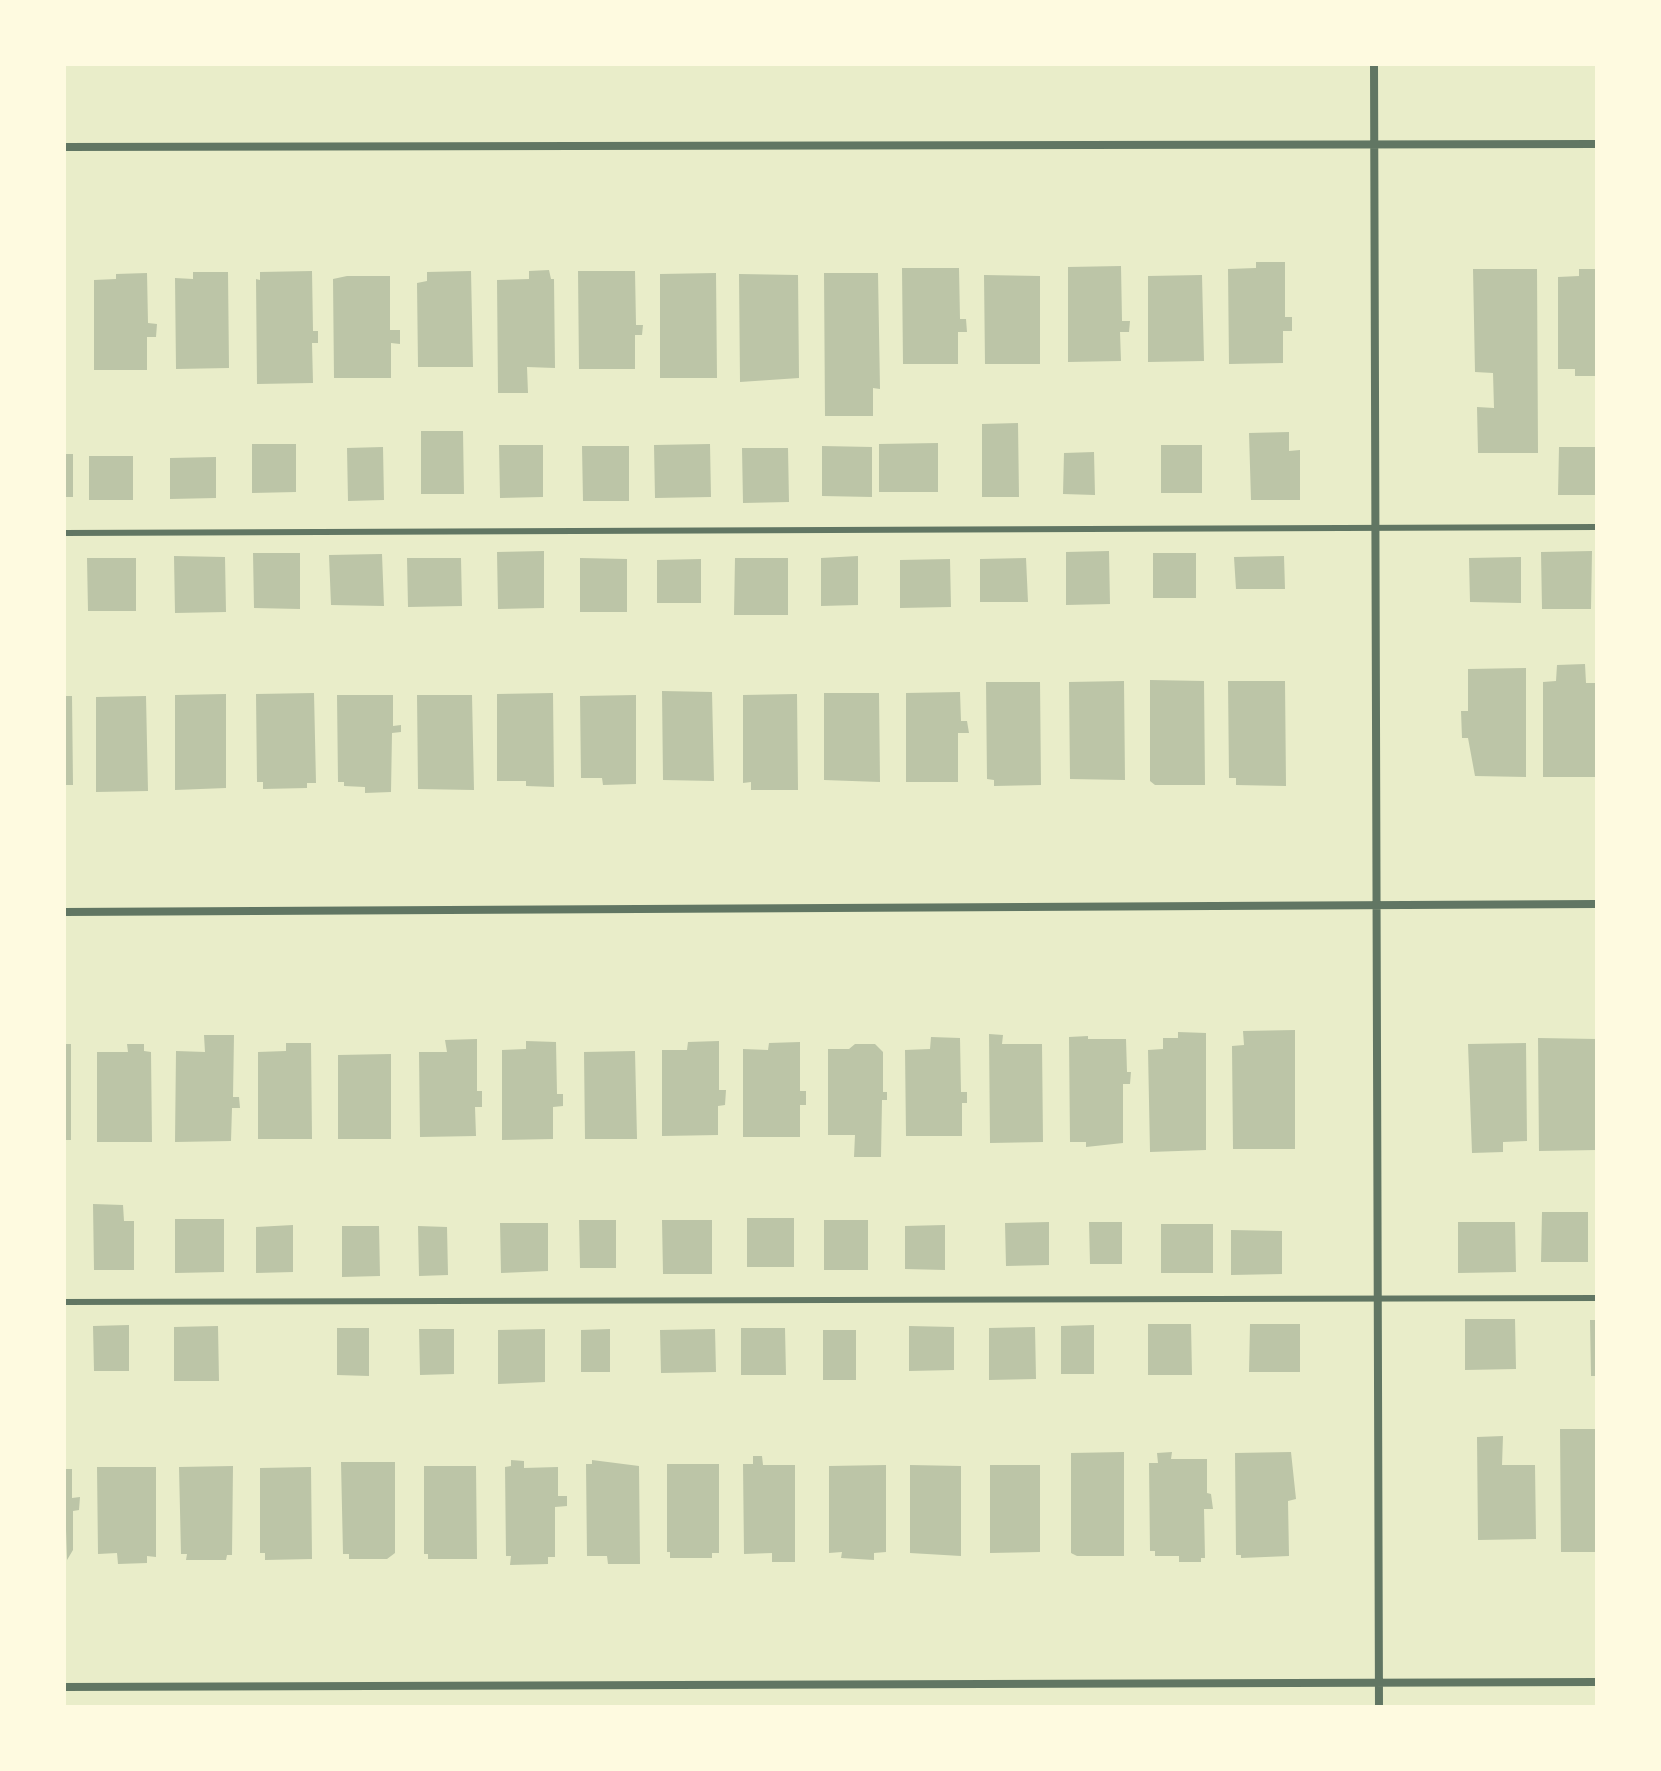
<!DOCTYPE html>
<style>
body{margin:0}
#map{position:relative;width:1661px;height:1771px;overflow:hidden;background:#e9edc9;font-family:Commissioner,sans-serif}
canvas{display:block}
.frame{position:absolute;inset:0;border:66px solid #fefae0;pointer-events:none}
</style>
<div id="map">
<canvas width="1661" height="1771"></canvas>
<div class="frame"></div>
</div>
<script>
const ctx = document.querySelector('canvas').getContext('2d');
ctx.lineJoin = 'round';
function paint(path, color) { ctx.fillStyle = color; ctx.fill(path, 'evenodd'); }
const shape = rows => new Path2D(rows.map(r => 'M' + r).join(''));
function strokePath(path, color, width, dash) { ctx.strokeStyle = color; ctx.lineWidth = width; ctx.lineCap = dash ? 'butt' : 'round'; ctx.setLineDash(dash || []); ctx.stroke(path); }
const building = shape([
 [1256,262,1285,262,1285,317,1292,317,1292,331,1283,331,1283,363,1229,364,1228,269,1256,268],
 [1121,266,1122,321,1130,321,1129,332,1120,332,1121,361,1068,362,1068,267],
 [902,268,959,268,960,319,966,319,967,332,958,332,958,364,903,364],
 [1473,269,1537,269,1538,453,1478,453,1477,407,1494,408,1493,373,1475,372],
 [1579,269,1597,269,1597,376,1575,376,1575,369,1558,369,1558,277,1579,276],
 [549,270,551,279,554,279,555,368,527,367,528,393,498,393,497,280,529,279,529,271],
 [312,271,313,331,318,331,318,343,312,343,313,383,257,384,256,279,260,280,260,272],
 [471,271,473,367,418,367,417,283,427,281,427,272],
 [578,271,635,271,636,325,643,325,642,335,635,335,635,369,579,369],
 [193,272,228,272,229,368,176,369,175,278,193,279],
 [147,273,148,323,157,324,156,337,147,337,147,370,94,370,94,280,116,279,116,274],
 [716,273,717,378,660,378,660,274],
 [824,273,878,273,880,389,873,388,873,416,825,416],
 [739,274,798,275,799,378,740,382],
 [984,275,1040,276,1040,364,985,364],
 [1202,275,1204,361,1148,362,1148,276],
 [347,276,390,276,390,330,400,330,400,344,391,343,391,378,334,378,333,279],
 [1018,423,1019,497,982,497,982,424],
 [421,431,463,431,464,494,421,494],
 [1289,432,1289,451,1300,450,1300,500,1251,500,1249,433],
 [938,443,938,492,879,492,879,444],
 [252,444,296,444,296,492,252,493],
 [710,444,711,497,655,498,654,445],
 [499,445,543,445,543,497,500,498],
 [1161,445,1202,445,1202,493,1161,493],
 [582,446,629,446,629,501,583,501],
 [822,446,872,447,872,497,822,496],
 [383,447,384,500,348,501,347,448],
 [1559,447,1597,447,1597,495,1558,495],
 [742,448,788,448,789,502,743,503],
 [1094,452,1095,495,1063,494,1064,453],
 [64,454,73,454,73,497,64,497],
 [89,456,133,456,133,500,89,500],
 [216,457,216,498,170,499,170,458],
 [544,551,544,608,498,609,497,552],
 [1109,551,1110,604,1066,605,1066,552],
 [1592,551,1591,609,1542,609,1541,552],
 [253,553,300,553,300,609,254,608],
 [1153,553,1196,553,1196,598,1153,598],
 [382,554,384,606,331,605,329,555],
 [174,556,225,557,226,612,175,613],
 [858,556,858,605,821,606,821,558],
 [1284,556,1285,589,1236,589,1234,557],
 [1521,557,1521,603,1470,602,1469,558],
 [87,558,136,558,136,611,88,611],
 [407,558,461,558,462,606,408,607],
 [580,558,627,559,627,612,580,612],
 [735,558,788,558,788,615,734,615],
 [1026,558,1028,602,980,602,980,559],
 [701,559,701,603,657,603,657,560],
 [950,559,951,607,900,608,900,560],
 [1585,664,1586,683,1597,683,1597,777,1543,777,1543,682,1556,681,1557,665],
 [1526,668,1526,777,1475,776,1468,738,1462,738,1461,711,1468,711,1468,669],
 [1150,680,1204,681,1205,785,1155,785,1150,781],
 [1124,681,1125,780,1070,779,1069,682],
 [1228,681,1285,681,1286,786,1236,785,1236,778,1229,778],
 [986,682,1040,682,1041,785,994,786,994,780,987,779],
 [662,691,712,692,714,781,663,780],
 [960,692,961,721,967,721,969,733,958,733,958,782,906,782,906,693],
 [314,693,316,783,307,783,307,788,263,789,263,782,257,782,256,694],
 [553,693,554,787,526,786,526,781,497,781,497,694],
 [824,693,879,693,880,782,824,780],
 [226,694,226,788,175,790,175,695],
 [797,694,798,790,751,790,751,782,743,783,743,695],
 [337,695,393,695,393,726,401,725,401,732,392,733,391,792,365,793,365,787,344,786,344,782,338,782],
 [417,695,472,695,474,790,418,789],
 [636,695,636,784,603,785,602,778,581,778,580,696],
 [64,696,72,696,73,785,64,785],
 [146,696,148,791,96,792,96,697],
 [1295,1030,1295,1149,1233,1149,1232,1046,1244,1045,1243,1031],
 [1178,1032,1206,1033,1206,1150,1150,1152,1148,1050,1163,1049,1163,1038,1178,1038],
 [989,1034,1003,1035,1002,1044,1042,1044,1043,1142,990,1143],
 [204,1035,234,1035,233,1097,239,1097,240,1108,232,1108,231,1141,175,1142,176,1051,205,1052],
 [1088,1036,1088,1039,1126,1039,1127,1072,1131,1072,1130,1084,1123,1084,1123,1143,1086,1147,1086,1142,1070,1142,1069,1037],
 [931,1037,960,1038,961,1092,967,1092,967,1103,962,1103,962,1136,906,1136,905,1050,930,1049],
 [1538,1038,1597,1039,1597,1150,1539,1151],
 [477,1039,477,1091,482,1091,482,1107,475,1107,476,1136,420,1137,419,1052,447,1052,445,1040],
 [526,1041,556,1042,557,1094,563,1094,563,1106,553,1107,553,1139,502,1140,502,1050,526,1049],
 [719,1041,719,1090,726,1090,725,1105,718,1106,718,1135,662,1136,662,1050,687,1050,688,1042],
 [800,1042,800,1091,806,1091,806,1105,800,1105,800,1137,743,1137,743,1049,768,1050,769,1043],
 [286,1043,311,1043,312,1139,258,1139,258,1052,286,1051],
 [1526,1043,1527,1141,1503,1142,1503,1152,1472,1153,1468,1044],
 [64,1044,71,1044,71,1140,64,1140],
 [127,1044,144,1044,144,1051,151,1052,152,1142,97,1142,97,1052,128,1052],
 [855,1044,875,1044,883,1052,883,1092,887,1092,887,1100,882,1100,881,1157,854,1157,855,1135,828,1135,828,1049,849,1049],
 [635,1051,637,1139,585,1139,584,1052],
 [391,1054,391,1139,338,1139,338,1055],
 [93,1204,123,1205,124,1221,134,1221,134,1270,94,1270],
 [1542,1212,1588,1212,1588,1262,1541,1262],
 [747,1218,794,1218,794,1267,747,1267],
 [175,1219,224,1219,224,1272,175,1273],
 [579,1220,616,1220,616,1268,580,1268],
 [662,1220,712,1220,712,1274,663,1274],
 [824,1220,868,1220,868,1270,824,1270],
 [1049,1222,1049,1265,1006,1266,1005,1223],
 [1089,1222,1122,1222,1122,1264,1090,1264],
 [1458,1222,1515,1222,1516,1272,1458,1273],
 [500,1223,548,1223,548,1271,501,1273],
 [1161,1224,1213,1224,1213,1273,1161,1273],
 [293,1225,293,1272,256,1273,256,1227],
 [945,1225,945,1270,905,1269,905,1226],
 [342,1226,379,1226,380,1276,342,1277],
 [418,1226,447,1227,448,1275,419,1276],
 [1231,1230,1282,1231,1282,1274,1231,1275],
 [1465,1319,1515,1319,1516,1369,1465,1370],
 [1590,1320,1597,1320,1597,1376,1591,1376],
 [1148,1324,1191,1324,1192,1375,1148,1375],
 [1250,1324,1300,1324,1300,1372,1249,1372],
 [129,1325,129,1371,94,1371,93,1326],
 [1094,1325,1094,1374,1061,1374,1061,1326],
 [218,1326,219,1381,174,1381,174,1327],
 [909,1326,954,1327,954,1370,909,1371],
 [1035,1327,1036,1379,989,1380,989,1328],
 [337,1328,369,1328,369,1376,337,1375],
 [741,1328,785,1328,786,1375,741,1375],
 [419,1329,454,1329,454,1374,420,1375],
 [545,1329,545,1382,498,1384,498,1330],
 [610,1329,610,1372,581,1372,581,1330],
 [715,1329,716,1372,661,1373,660,1330],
 [823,1330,856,1330,856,1380,823,1380],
 [1560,1429,1597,1429,1597,1552,1561,1552],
 [1503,1436,1502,1465,1535,1465,1536,1539,1478,1540,1477,1437],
 [1124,1452,1124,1556,1077,1556,1071,1553,1071,1453],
 [1172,1452,1171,1459,1207,1459,1207,1493,1211,1494,1213,1509,1204,1509,1205,1558,1201,1558,1201,1562,1179,1562,1179,1556,1155,1556,1155,1551,1150,1551,1149,1463,1158,1463,1157,1453],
 [1291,1452,1296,1499,1288,1501,1289,1556,1241,1558,1241,1555,1236,1555,1235,1453],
 [753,1456,762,1456,763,1465,795,1465,795,1562,772,1562,772,1553,744,1554,743,1464,753,1464],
 [511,1460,524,1461,524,1468,558,1467,558,1496,567,1496,567,1506,555,1507,555,1557,548,1557,548,1564,510,1565,511,1556,506,1556,505,1467,511,1466],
 [592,1460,639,1466,640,1564,608,1564,607,1556,587,1556,586,1464,592,1464],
 [341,1462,395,1462,395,1553,387,1559,349,1559,349,1554,343,1554],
 [667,1464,719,1464,719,1553,712,1553,712,1558,670,1558,670,1552,667,1552],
 [886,1465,886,1552,874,1553,874,1560,841,1558,842,1552,829,1553,829,1466],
 [910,1465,961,1466,961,1556,910,1553],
 [990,1465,1040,1465,1040,1552,990,1553],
 [233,1466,232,1555,227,1555,226,1560,186,1560,187,1554,181,1554,179,1467],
 [424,1466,476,1466,477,1559,428,1559,428,1554,424,1554],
 [97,1467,156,1467,156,1557,147,1556,147,1563,118,1564,117,1553,98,1554],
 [311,1467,312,1559,265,1560,265,1553,260,1553,260,1468],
 [64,1469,72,1469,72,1498,80,1497,79,1510,73,1511,73,1550,67,1560]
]);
const service = shape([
 [64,533,1597,527],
 [64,1302,1597,1298]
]);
const minor = shape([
 [1374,64,1379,1707],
 [64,147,1597,144],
 [64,912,1597,904],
 [64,1687,1597,1682]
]);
paint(building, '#bcc5a7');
strokePath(service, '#617663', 6);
strokePath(minor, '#617663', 8);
</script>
